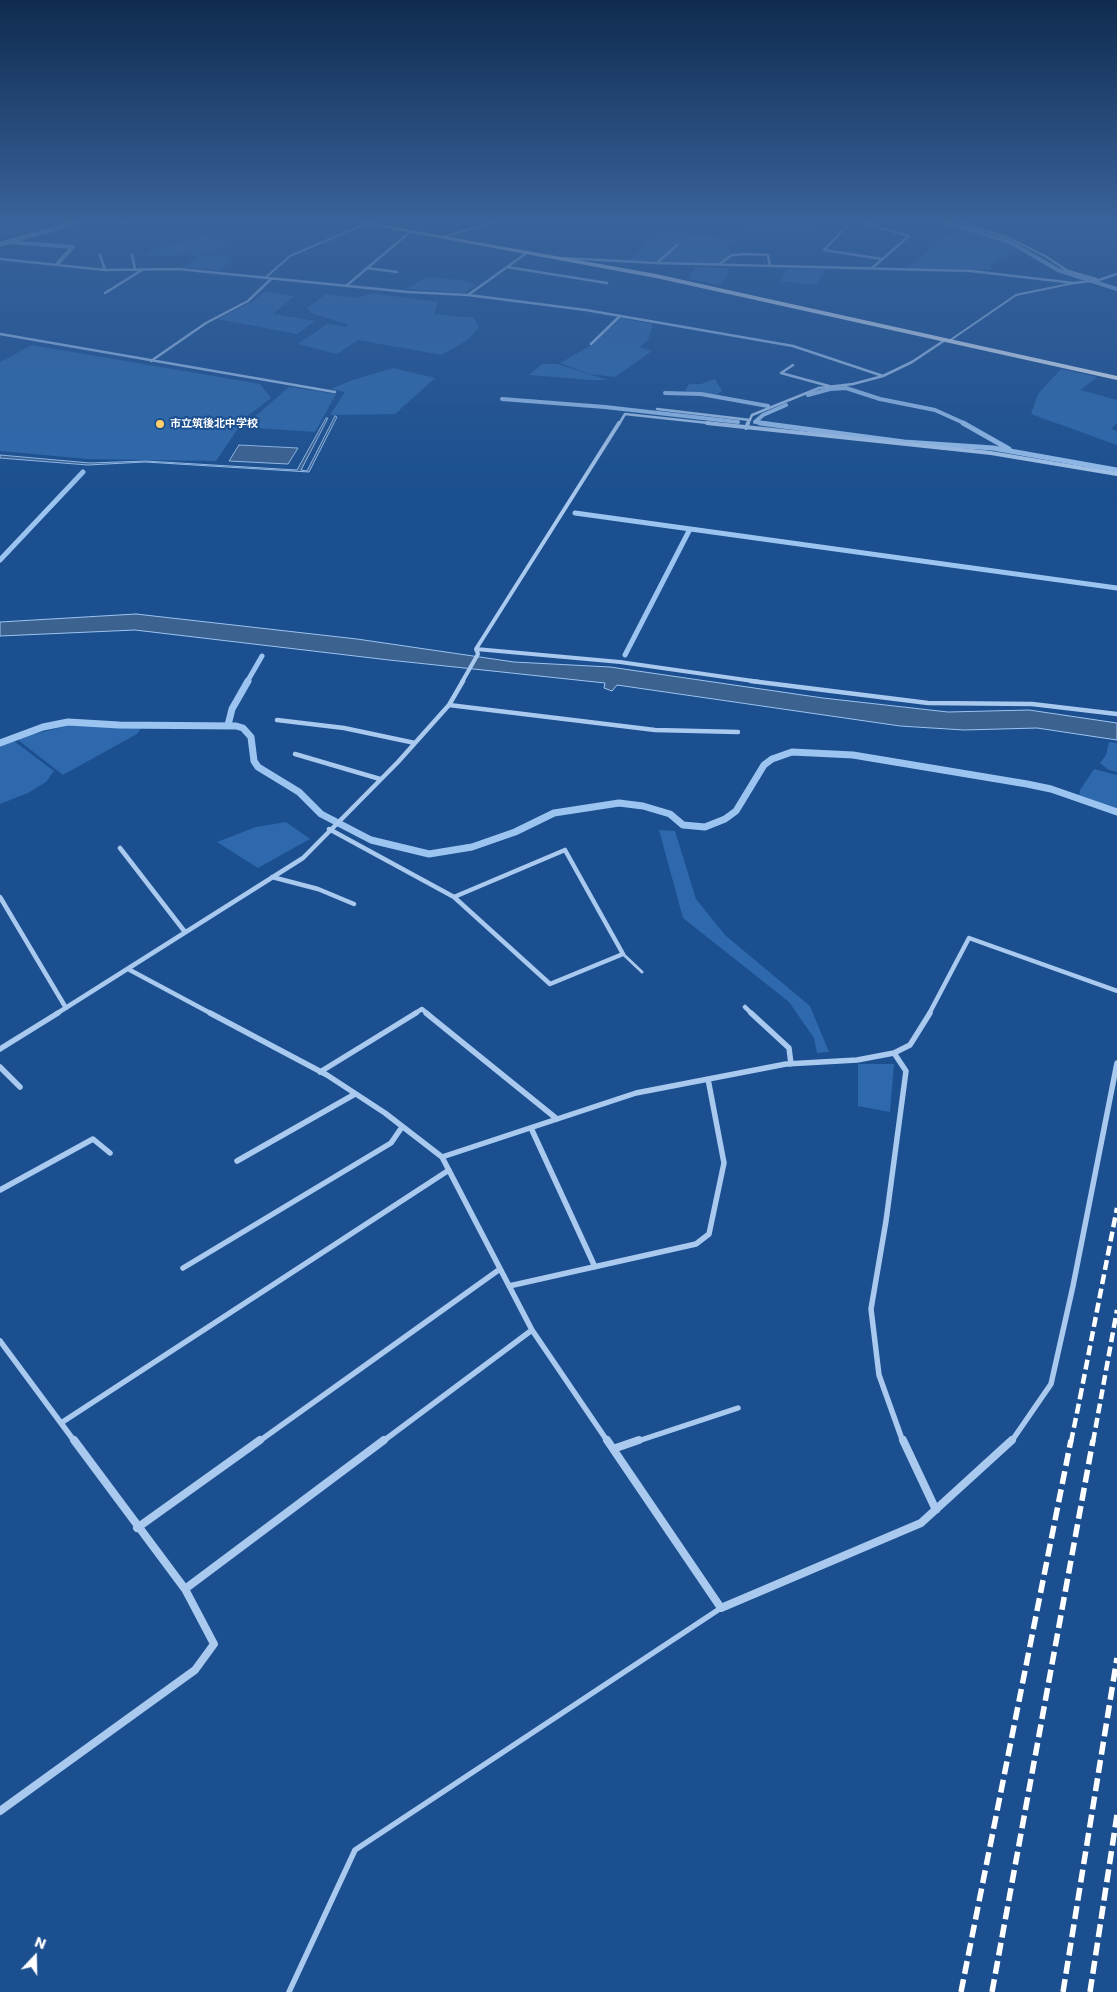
<!DOCTYPE html>
<meta charset="utf-8">
<style>
body{margin:0}
#map{position:relative;width:1117px;height:1992px;overflow:hidden;background:#1b4f8f;font-family:Poppins,sans-serif}
canvas{display:block}
.north{position:absolute;left:10px;top:1932px;width:50px;height:50px;-webkit-text-stroke:4px #1b4f8f;paint-order:stroke;rotate:21deg;font-size:14px;font-weight:700;line-height:20px;text-align:center;color:#fff}
.north::after{content:'';display:block;margin:auto;width:18px;height:22px;background:#fff;clip-path:polygon(50% 0,100% 100%,50% 72%,0 100%)}
</style>
<div id="map">
<canvas width="1117" height="1992"></canvas>
<div class="north">N</div>
</div>
<script>
const ctx = document.querySelector('canvas').getContext('2d');
ctx.lineJoin = 'round';
function paint(path, color) { ctx.fillStyle = color; ctx.fill(path, 'evenodd'); }
const shape = rows => new Path2D(rows.map(r => 'M' + r).join(''));
function strokePath(path, color, width, dash) { ctx.strokeStyle = color; ctx.lineWidth = width; ctx.lineCap = dash ? 'butt' : 'round'; ctx.setLineDash(dash || []); ctx.stroke(path); }
function write(font, color, halo, rows, align = 'center') {
  ctx.font = font + ' Poppins,"Noto Sans JP",sans-serif'; ctx.lineWidth = 4; ctx.setLineDash([]); ctx.textBaseline = 'middle'; ctx.strokeStyle = halo; ctx.fillStyle = color; for (const [text, x, y, turn = 0] of rows) {
    ctx.save(); ctx.translate(x, y); ctx.rotate((+turn || 0) * Math.PI / 180); ctx.textAlign = isNaN(turn) ? turn : align; if (halo) ctx.strokeText(text, 0, 0); ctx.fillText(text, 0, 0); ctx.restore();
  }
}
const green = shape([
 [0,223,36,223,49,227,26,233,0,233],
 [750,223,814,223,808,230,764,225,756,231,745,229],
 [961,228,1008,243,1018,250,992,263,990,270,907,268,948,235],
 [662,230,731,239,728,247,730,255,717,264,629,260],
 [201,236,231,244,199,257,214,255,225,256,231,261,220,270,182,267,197,258,185,254,171,257,145,255,157,248],
 [696,267,729,268,728,275,720,285,689,279],
 [786,269,826,269,815,285,781,281],
 [426,277,459,280,476,284,464,293,406,289],
 [265,291,294,296,273,314,315,321,297,334,218,319,252,302],
 [371,293,438,302,434,314,474,318,479,327,469,339,442,355,358,340,337,354,298,344,327,324,347,327,347,324,311,313,307,308,326,294,358,298],
 [621,318,653,324,648,340,640,347,652,351,615,377,590,374,560,363,592,345],
 [32,345,260,384,271,398,245,418,216,461,88,459,0,451,0,362],
 [542,364,557,364,608,380,591,380,529,375],
 [393,368,435,378,395,414,330,415,345,392,331,389,350,381],
 [1061,369,1097,377,1080,390,1117,400,1117,423,1111,429,1117,431,1117,445,1031,414,1038,394],
 [715,379,722,391,717,394,685,391,689,384,701,384],
 [289,387,336,394,315,432,243,427],
 [71,725,115,727,142,727,137,734,63,775,18,740,22,737],
 [14,741,54,771,46,782,28,793,0,804,0,742],
 [1109,742,1117,743,1117,772,1109,770,1100,763,1106,755],
 [1094,769,1117,775,1117,809,1079,796,1080,790],
 [286,822,310,839,258,868,217,842,256,827],
 [659,830,675,831,696,899,725,935,810,1006,829,1052,817,1053,814,1038,789,1002,683,918],
 [858,1064,894,1064,890,1112,858,1106]
]);
const water = shape([
 [335,416,337,417,309,472,145,462,88,465,0,458,0,455,90,463,146,461,297,470,326,418,328,418,301,470,307,471,335,416],
 [239,445,298,448,288,464,229,461,239,445],
 [136,614,357,639,514,662,610,667,823,698,948,712,1029,710,1117,723,1117,740,1037,728,964,730,900,726,617,685,612,691,604,688,605,683,389,660,135,630,0,636,0,622,136,614]
]);
const streamFar2 = shape([
 [947,223,1010,242,1058,270,1117,289],
 [9,242,73,247,58,263],
 [665,393,701,394,768,406],
 [808,395,830,389,846,388,880,399,935,410,966,424],
 [502,399,605,407,738,422],
 [769,424,755,422,763,415,786,405]
]);
const streamFar1 = shape([
 [760,423,904,442,993,448,1117,470],
 [963,423,1009,449],
 [575,513,1117,588],
 [0,560,83,472],
 [625,655,690,529],
 [247,682,262,656]
]);
const stream = shape([
 [228,725,232,709,248,681],
 [0,743,43,727,68,722,119,725,236,726,243,728,251,737,254,761,258,767,299,792,321,814,371,840,429,854,472,847,515,832,554,813,619,803,643,806,670,814,683,825,705,827,725,819,736,811,764,765,772,759,792,752,853,755,1027,784,1051,789,1117,812]
]);
const serviceFar2 = shape([
 [265,278,290,256,365,224],
 [949,341,1016,295,1074,283]
]);
const serviceFar1 = shape([
 [623,954,642,972]
]);
const service = shape([
 [289,1992,355,1850,721,1608]
]);
const minorFar4 = shape([
 [124,223,129,224],
 [850,223,824,250,882,259],
 [863,223,909,236,872,268],
 [961,223,1009,238,1045,256,1068,271,1096,279],
 [443,237,492,223],
 [100,255,105,270],
 [132,255,135,269],
 [562,258,657,263,971,271,1074,283,1099,280,1117,274],
 [0,259,105,270,178,269,408,292,468,295,586,310,793,346,883,376],
 [657,263,677,245],
 [718,265,732,255,745,254,768,255,770,266],
 [507,267,607,283],
 [367,268,397,272],
 [346,286,410,232],
 [105,293,142,270],
 [468,295,528,252],
 [0,334,335,392],
 [591,344,620,316],
 [151,361,206,323,248,301,271,279],
 [793,365,781,373,829,386],
 [657,409,750,420],
 [619,424,625,414,718,424],
 [748,424,752,415,819,388,853,384,883,376,912,362,945,340]
]);
const minorFar3 = shape([
 [707,423,991,453,1117,474],
 [746,428,748,423],
 [476,649,620,662,760,682],
 [462,682,478,654,476,649,619,423]
]);
const minorFar2 = shape([
 [751,681,928,703,1032,704,1117,714],
 [449,705,655,730,738,732],
 [277,720,344,728,415,743],
 [295,754,380,779],
 [329,829,454,897],
 [120,848,185,932],
 [565,850,623,954,550,984,454,897,565,850],
 [272,877,318,889,354,904],
 [0,897,66,1008],
 [128,969,212,1014],
 [745,1007,752,1014],
 [56,1014,303,858,398,762,449,705,463,681],
 [414,1014,422,1009,428,1014],
 [929,1014,969,938,1117,991]
]);
const minorFar1 = shape([
 [210,1013,327,1075,385,1113,442,1157,532,1330,608,1442],
 [426,1013,557,1119],
 [751,1013,789,1048,791,1064],
 [0,1049,58,1013],
 [894,1053,906,1071,886,1221,871,1309,879,1375,903,1442],
 [0,1067,20,1087],
 [320,1072,416,1013],
 [531,1128,595,1267],
 [442,1157,636,1093,786,1064,857,1060,894,1053,910,1045,930,1013],
 [237,1161,355,1094],
 [0,1190,93,1139,110,1153],
 [183,1268,391,1143,402,1127],
 [509,1286,696,1244,709,1234,724,1163,708,1079],
 [0,1341,75,1442],
 [61,1423,449,1170],
 [258,1442,500,1269],
 [382,1442,532,1330],
 [635,1442,738,1408],
 [1011,1442,1051,1384,1073,1286,1117,1063]
]);
const minor = shape([
 [607,1440,721,1608,921,1523,1012,1440],
 [903,1440,936,1510],
 [613,1449,639,1440],
 [137,1528,260,1440],
 [185,1589,384,1440],
 [0,1811,195,1670,214,1644,185,1589,74,1440]
]);
const tertiary = shape([
 [0,244,74,223]
]);
const primary = shape([
 [358,223,371,223,656,274,1117,376,1117,380,656,278,358,223]
]);
const railFar1 = shape([
 [1080,1398,1117,1208],
 [1071,1442,1081,1393,1080,1398],
 [1093,1442,1117,1310]
]);
const rail = shape([
 [961,1992,1071,1440],
 [992,1992,1093,1440],
 [1063,1992,1117,1658],
 [1090,1992,1117,1815]
]);
const markers = [
 [160,424,5,"#ffd166"]
];
const farPoinames = [
 ["市立筑後北中学校",170,424]
];
paint(green, '#2e69ad');
paint(water, '#3c6290');
strokePath(water, '#9cc4f0', 1);
strokePath(streamFar2, '#9cc4f0', 4);
strokePath(streamFar1, '#9cc4f0', 5);
strokePath(stream, '#9cc4f0', 7);
strokePath(serviceFar2, '#a9c9ee', 2);
strokePath(serviceFar1, '#a9c9ee', 3);
strokePath(service, '#a9c9ee', 5.5);
strokePath(minorFar4, '#a9c9ee', 2.5);
strokePath(minorFar3, '#a9c9ee', 4);
strokePath(minorFar2, '#a9c9ee', 4.5);
strokePath(minorFar1, '#a9c9ee', 5.5);
strokePath(minor, '#a9c9ee', 8);
strokePath(tertiary, '#a9c9ee', 5);
paint(primary, '#f0f6ff');
strokePath(railFar1, '#fff', 4.5, [10, 4.5]);
strokePath(rail, '#fff', 5.5, [13, 5.5]);
const sky = ctx.createLinearGradient(0, 0, 0, 502);
sky.addColorStop(0, '#0f2b4f');
sky.addColorStop(0.44, '#39639b');
sky.addColorStop(1, '#39639b00');
ctx.fillStyle = sky;
ctx.fillRect(0, 0, 1117, 502);
for (const [x, y, r, color] of markers) { const dot = new Path2D(); dot.arc(x, y, r, 0, 2 * Math.PI); ctx.fillStyle = color; ctx.fill(dot); strokePath(dot, '#1b4f8f', 2); }
write('bold 11px', '#fff', '#1b4f8f', farPoinames, 'left');
</script>
